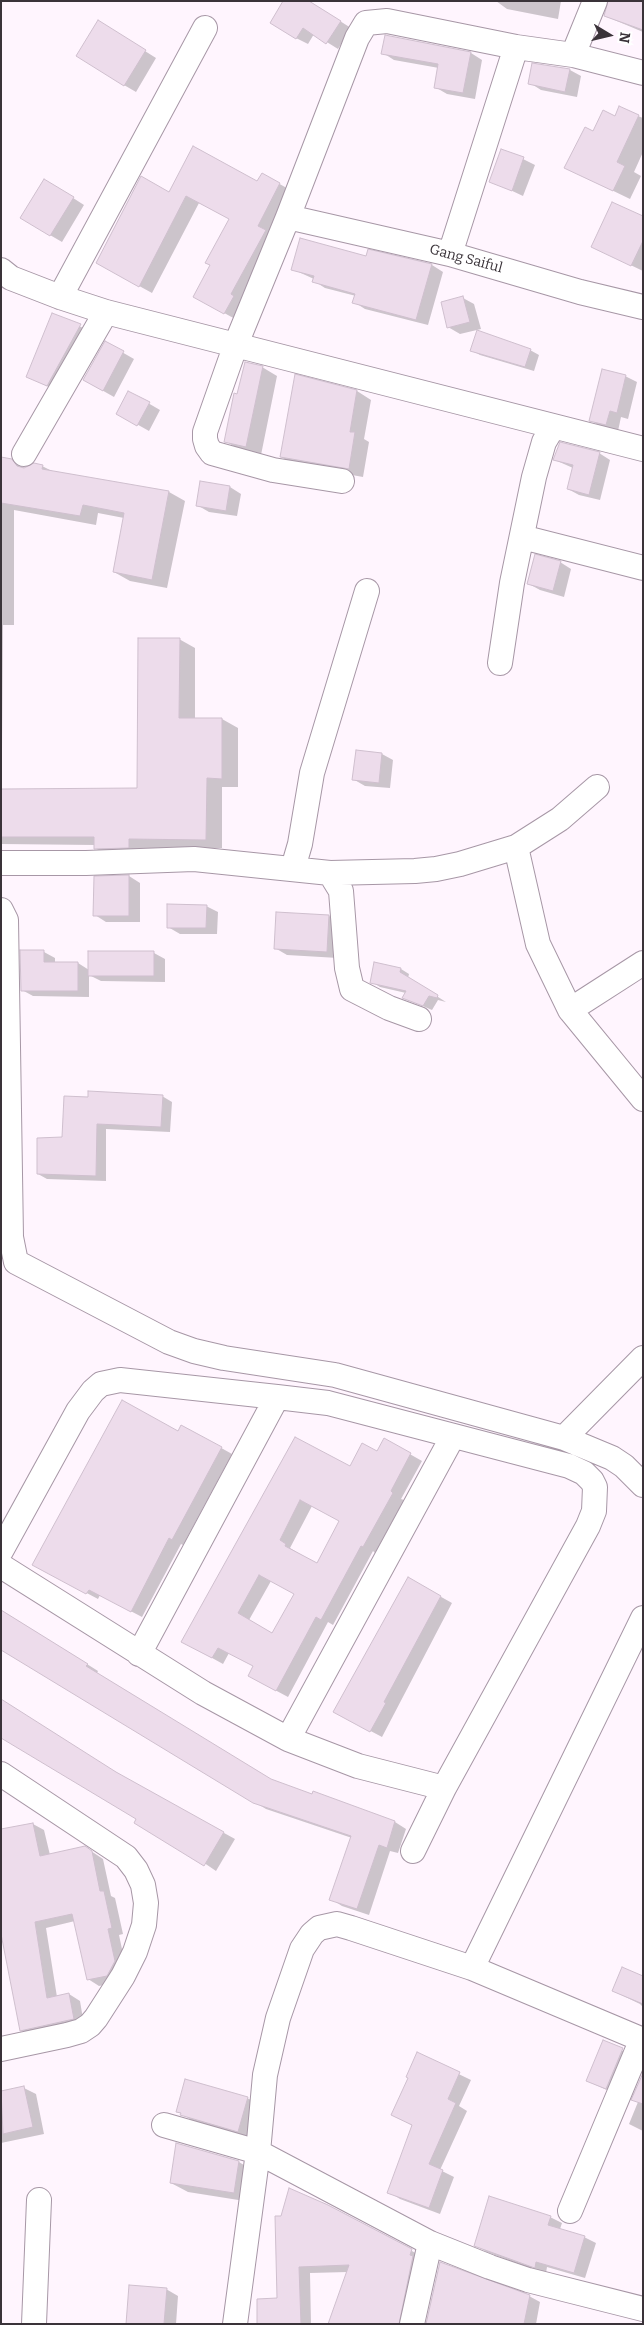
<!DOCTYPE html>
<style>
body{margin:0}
#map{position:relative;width:644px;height:2325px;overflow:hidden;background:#fff5fe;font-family:Bitter,serif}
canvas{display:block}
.frame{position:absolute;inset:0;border:2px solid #3a3339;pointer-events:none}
.north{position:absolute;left:584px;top:10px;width:50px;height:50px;-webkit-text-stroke:4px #fff;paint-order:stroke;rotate:99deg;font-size:14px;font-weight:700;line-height:20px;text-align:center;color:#3a3339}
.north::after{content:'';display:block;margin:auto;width:18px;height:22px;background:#3a3339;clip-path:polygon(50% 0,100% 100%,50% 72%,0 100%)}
</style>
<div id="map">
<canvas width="644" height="2325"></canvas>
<div class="frame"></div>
<div class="north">N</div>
</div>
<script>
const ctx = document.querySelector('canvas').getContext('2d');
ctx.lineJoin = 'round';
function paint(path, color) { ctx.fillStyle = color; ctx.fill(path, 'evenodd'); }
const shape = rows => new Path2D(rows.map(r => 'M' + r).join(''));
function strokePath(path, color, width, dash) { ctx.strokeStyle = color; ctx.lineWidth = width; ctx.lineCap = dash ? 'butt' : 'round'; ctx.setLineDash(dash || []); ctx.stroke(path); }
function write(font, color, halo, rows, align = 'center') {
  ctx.font = font + ' Bitter,serif'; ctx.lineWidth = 4; ctx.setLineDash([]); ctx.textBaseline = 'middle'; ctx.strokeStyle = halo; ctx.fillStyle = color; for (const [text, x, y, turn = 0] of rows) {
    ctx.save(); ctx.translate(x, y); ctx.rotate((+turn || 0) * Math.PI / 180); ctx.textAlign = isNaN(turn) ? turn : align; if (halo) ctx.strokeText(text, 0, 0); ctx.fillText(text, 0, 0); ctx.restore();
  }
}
const shadow = shape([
 [308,1,351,28,338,49,314,34,308,44,296,38],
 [496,1,561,1,558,19,507,9],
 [643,1,643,32,605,16],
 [110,29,156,58,136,92,124,85],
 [387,36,471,53,482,60,475,99,447,94,435,87,439,68,394,60,383,53],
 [533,65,570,70,581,76,577,97,541,90,530,83],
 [638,116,643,118,643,152,634,172,641,176,630,199,566,168,594,133,616,117],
 [523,159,535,165,523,196,491,181],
 [262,174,292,191,237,320,195,297,211,265,230,219,199,203,152,293,110,270,169,193,258,183],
 [56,187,84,205,62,242,50,235],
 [643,217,643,271,593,247],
 [369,251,432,265,443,272,428,325,365,309,354,302,356,296,325,288,314,281,314,279,292,269,367,258],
 [463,298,474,304,481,329,460,334,448,327],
 [53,314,92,332,59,392,28,377],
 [106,343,134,359,114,397,84,380],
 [471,350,530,350,539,355,534,371,480,355],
 [262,367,277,376,261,455,240,450,225,441,238,395],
 [625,376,637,382,628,419,621,417,618,431,602,427,590,420],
 [357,391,371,400,364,439,369,442,363,477,296,465,281,457],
 [129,392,160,410,149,431,117,413],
 [599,453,610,460,600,500,579,495,568,489,573,468,555,460],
 [1,458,11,460,25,468,42,466,52,471,169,492,185,501,167,588,130,581,114,572,124,518,98,513,96,525,14,510,14,625,3,625,2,750],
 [230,487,241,494,237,516,209,512,197,505],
 [560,562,571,569,564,597,540,590,529,584],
 [179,639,195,648,195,719,222,719,238,728,238,787,222,787,222,848,145,848,145,856,111,857,95,848,95,845,1,844,1,790,138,789],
 [382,754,393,760,390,788,365,786,353,779],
 [129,876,140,883,140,922,106,922,95,915],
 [206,906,218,912,217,934,180,934,168,927],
 [329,916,340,922,338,958,287,955,275,948],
 [44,952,55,958,55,963,78,963,89,970,154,953,165,959,165,982,101,981,89,975,89,997,33,996,22,990],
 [401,969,409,974,408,978,446,1002,438,1000,432,1010,404,998,406,993,380,987,372,982],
 [162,1096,172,1102,170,1132,106,1129,106,1181,47,1179,38,1174,89,1098],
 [182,1426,232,1454,183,1545,181,1544,142,1617,100,1595,98,1599,45,1571,178,1432],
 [295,1439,350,1468,378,1453,385,1440,422,1461,401,1499,404,1500,375,1553,373,1551,333,1625,328,1622,288,1697,260,1682,254,1666,229,1653,223,1664,194,1648],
 [312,1506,341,1521,318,1565,290,1548],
 [271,1581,296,1594,273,1634,249,1620],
 [409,1579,452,1603,382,1737,346,1718],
 [1,1610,98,1671,97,1673,272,1781,313,1795,313,1793,395,1822,406,1829,398,1853,390,1851,369,1915,342,1906,331,1899,352,1838,266,1809,1,1647],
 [124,1778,235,1839,216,1871,138,1818],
 [33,1824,44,1830,50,1855,85,1847,103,1859,111,1896,115,1898,123,1934,119,1935,126,1968,118,1982,99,1986,88,1979,75,1921,46,1928,57,1997,69,1994,80,2001,84,2025,33,2037,21,2030],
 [643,1978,643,2007,640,2004,613,1991],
 [603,2042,634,2056,618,2095,587,2081],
 [417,2054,471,2080,459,2106,467,2111,440,2170,454,2177,440,2214,400,2199,389,2192,413,2126,393,2115,410,2078],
 [643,2076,643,2131,629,2124,638,2102],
 [24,2088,36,2094,44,2134,1,2143,1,2093],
 [247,2098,259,2104,249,2137,193,2121,178,2111],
 [239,2162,255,2172,251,2202,188,2192,171,2183],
 [328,2206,423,2257,410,2324,329,2324,348,2272,310,2273,311,2324,259,2324,278,2299],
 [550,2217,562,2223,560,2229,584,2237,596,2243,585,2278,547,2267,546,2273,544,2273,487,2252,475,2245],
 [441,2263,529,2296,540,2302,536,2324,426,2324],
 [166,2289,178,2296,176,2324,127,2324]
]);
const building = shape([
 [283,1,309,1,341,21,326,44,303,28,296,39,270,23,283,1],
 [608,1,643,1,643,30,604,16,608,1],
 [98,20,146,50,124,86,76,56,98,20],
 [385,35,471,52,463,93,434,88,438,64,381,54,385,35],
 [532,63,570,69,565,92,528,84,532,63],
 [619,106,639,115,617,162,625,166,613,191,564,168,585,127,593,131,603,110,615,116,619,106],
 [193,146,257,181,262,173,280,183,258,226,266,230,231,294,234,296,224,314,193,297,210,265,205,263,229,219,186,196,139,287,96,263,141,176,169,192,193,146],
 [501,149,524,157,512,191,489,182,501,149],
 [44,179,74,197,50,236,20,218,44,179],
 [612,202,643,216,643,241,631,266,591,247,612,202],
 [300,238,366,256,368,249,432,264,416,320,352,303,355,294,312,282,314,276,291,270,300,238],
 [463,296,470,322,447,328,441,302,463,296],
 [52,313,81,324,47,386,26,377,52,313],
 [477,330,531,349,525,367,470,351,477,330],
 [105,341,124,351,103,391,83,380,105,341],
 [245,362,263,366,246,447,224,442,234,393,237,394,245,362],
 [602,369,626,375,617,413,610,411,606,425,589,421,602,369],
 [295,374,357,390,350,432,355,432,349,469,280,457,295,374],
 [128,391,150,402,137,426,116,414,128,391],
 [560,442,600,452,589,495,567,489,573,465,553,460,560,442],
 [1,457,12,459,17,466,24,468,34,463,43,465,42,469,169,491,152,580,113,572,124,513,83,505,80,516,1,503,1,457],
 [200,481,230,486,226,511,196,506,200,481],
 [535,554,561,561,553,591,527,584,535,554],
 [138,638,180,638,179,718,222,718,222,779,207,778,206,840,129,839,129,848,94,849,94,837,1,837,1,789,137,788,138,638],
 [356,750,382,753,379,783,352,780,356,750],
 [129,875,129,916,93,916,94,876,129,875],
 [167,904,207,905,206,928,167,928,167,904],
 [276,912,329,915,327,952,274,949,276,912],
 [20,950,44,950,44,962,78,962,78,991,21,991,20,950],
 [88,951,154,951,154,976,88,976,88,951],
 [374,962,401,968,400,972,438,995,437,998,429,996,423,1006,402,998,406,991,370,983,374,962],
 [88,1091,163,1095,161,1127,97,1124,96,1176,37,1174,37,1138,62,1137,64,1096,88,1097,88,1091],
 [122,1400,178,1431,181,1425,222,1447,172,1540,169,1538,131,1612,89,1590,86,1594,32,1565,122,1400],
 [295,1437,350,1466,362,1443,377,1451,384,1438,411,1453,391,1491,393,1493,363,1547,361,1546,321,1620,316,1617,276,1691,248,1676,253,1666,218,1648,212,1658,181,1642,295,1437],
 [300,1500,339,1521,317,1563,285,1546,286,1544,280,1540,300,1500],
 [259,1575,294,1594,272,1633,238,1613,259,1575],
 [408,1577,441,1596,384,1702,386,1703,370,1732,333,1712,408,1577],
 [1,1610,88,1664,86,1666,271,1779,312,1794,313,1791,395,1821,387,1848,379,1845,357,1909,329,1900,351,1836,253,1803,1,1650,1,1610],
 [1,1699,116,1772,224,1832,204,1866,134,1823,136,1819,1,1738,1,1699],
 [33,1823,40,1856,85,1846,92,1851,100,1891,104,1891,112,1928,108,1929,115,1961,107,1976,87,1980,72,1914,35,1922,47,1998,69,1993,74,2019,20,2031,1,1934,1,1829,33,1823],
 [622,1967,643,1976,643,2004,612,1991,622,1967],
 [603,2040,623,2048,606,2089,586,2081,603,2040],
 [417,2052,460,2072,448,2099,456,2103,429,2164,443,2170,429,2208,387,2193,412,2125,391,2115,408,2078,406,2077,417,2052],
 [643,2073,643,2104,631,2100,643,2073],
 [185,2079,248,2097,238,2132,180,2115,181,2113,176,2112,185,2079],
 [24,2086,33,2127,3,2134,1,2091,24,2086],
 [176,2143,239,2161,234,2193,170,2183,176,2143],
 [289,2188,328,2205,412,2249,410,2255,413,2256,399,2324,328,2324,349,2265,299,2267,301,2324,257,2324,257,2299,277,2298,275,2216,281,2216,289,2188],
 [489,2196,551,2216,548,2225,585,2236,574,2273,536,2262,535,2268,532,2267,474,2246,489,2196],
 [440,2262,530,2295,524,2324,426,2324,440,2262],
 [129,2285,167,2288,164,2324,126,2324,129,2285]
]);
const minor = shape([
 [573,55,595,1],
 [288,217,450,254,580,292,643,307],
 [450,254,516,47],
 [1,270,11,278,60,297,106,312,643,449],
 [60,297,205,28],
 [24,454,106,312],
 [342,481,273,470,212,453,207,446,205,439,205,432,236,344,288,217,357,38,366,23,387,21,516,47,573,55,643,73],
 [522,537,643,568],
 [500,663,512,583,534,477,544,442,553,427],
 [516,847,538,944,570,1010,643,1099],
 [1,863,86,863,194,859,330,873,415,871,436,869,460,864,516,847,560,819,597,787],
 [293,868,300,844,312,773,367,591],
 [330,873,341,891,347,968,352,989,389,1008,419,1019],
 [1,910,6,920,11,1237,16,1262,169,1342,194,1351,224,1358,335,1375,564,1438,612,1458,624,1466,643,1485],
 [570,1010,643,963],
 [564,1438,643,1358],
 [1,1551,78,1411,93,1391,101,1384,120,1380,277,1397],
 [1,1566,203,1693,288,1739,358,1766,444,1788],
 [139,1654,277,1397,328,1403,569,1466,584,1473,592,1481,595,1487,594,1511,588,1526,444,1788,413,1851],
 [288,1739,453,1436],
 [1,1774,126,1857,136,1870,143,1885,146,1903,144,1925,135,1952,123,1976,96,2018,90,2025,81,2031,67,2035,1,2049],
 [472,1968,643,1618],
 [164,2125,258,2152,430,2243,490,2267,528,2280,643,2309],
 [570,2211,642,2039],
 [34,2324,39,2200],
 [235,2324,258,2152,265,2075,278,2018,302,1949,312,1934,319,1928,337,1924,351,1928,472,1968,643,2040],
 [412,2324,430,2243]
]);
const streetNames = [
 ["Gang Saiful",466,259,15]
];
paint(shadow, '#0003');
paint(building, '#eddceb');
strokePath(building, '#cfbfce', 1);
strokePath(minor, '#a797a6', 26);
strokePath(minor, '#fff', 24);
write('14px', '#3a3339', '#fff', streetNames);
</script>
